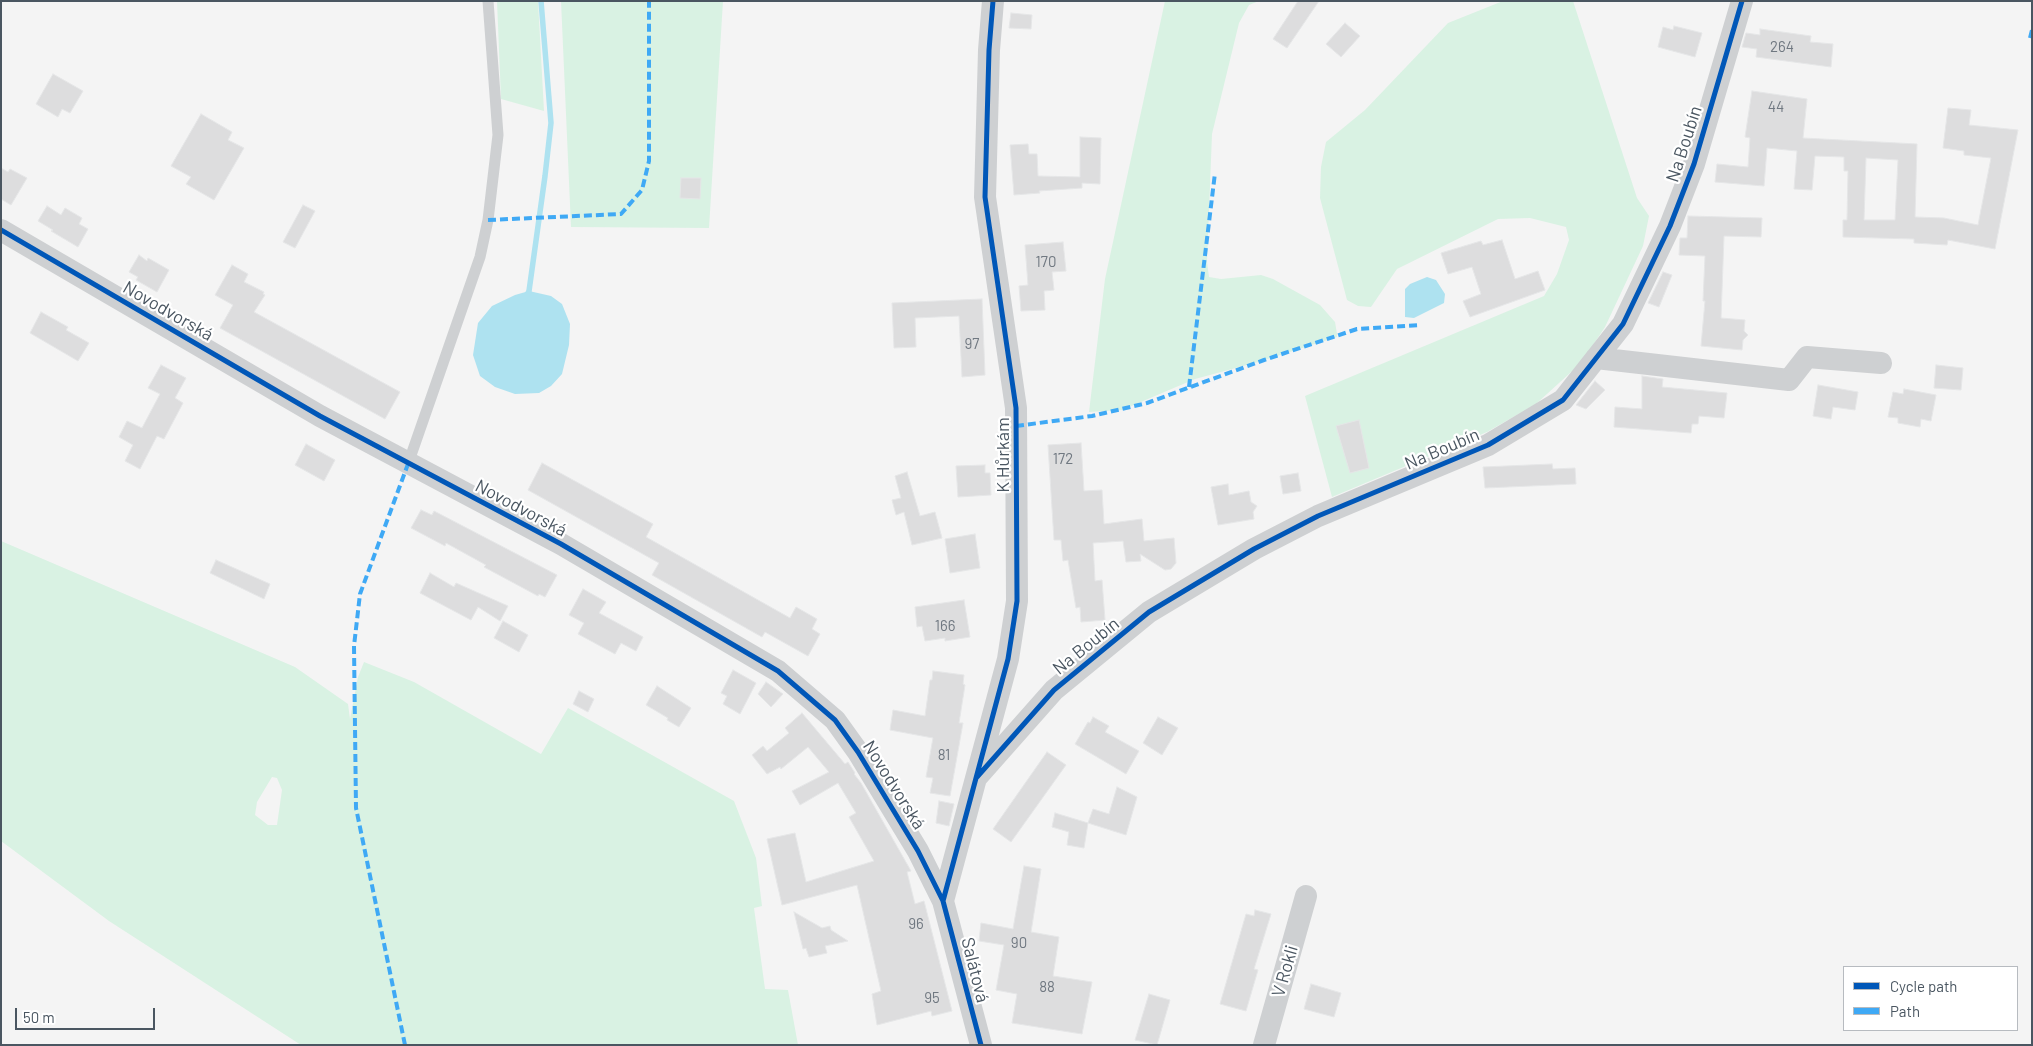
<!DOCTYPE html>
<meta charset="utf-8">
<style>
body{margin:0}
#map{position:relative;width:2033px;height:1046px;overflow:hidden;background:#f4f4f4;font-family:Barlow,sans-serif}
canvas{display:block}
.frame{position:absolute;inset:0;border:2px solid #4a5661;pointer-events:none}
.legend{position:absolute;left:1843px;top:966px;width:175px;height:65px;box-sizing:border-box;background:#fff;border:1px solid #b7bbc0;margin:0;padding:6px 9px;list-style:none;font-size:15px;color:#4a5661}
.legend li{display:flex;align-items:center;gap:10px;height:25px}
.legend b{width:25px;border:1px solid #b7bbc0}
.scale{position:absolute;left:15px;top:1008px;width:140px;height:22px;box-sizing:border-box;border:2px solid #4a5661;border-top:0;padding-left:6px;font-size:15px;line-height:18px;white-space:nowrap;color:#4a5661;-webkit-text-stroke:4px #fff;paint-order:stroke}
</style>
<div id="map">
<canvas width="2033" height="1046"></canvas>
<div class="frame"></div>
<ul class="legend">
<li><b style="height:6px;background:#0057b8"></b>Cycle path</li>
<li><b style="height:6px;background:#3fa9f5"></b>Path</li>
</ul>
<div class="scale">50 m</div>
</div>
<script>
const ctx = document.querySelector('canvas').getContext('2d');
ctx.lineJoin = 'round';
function paint(path, color) { ctx.fillStyle = color; ctx.fill(path, 'evenodd'); }
const shape = rows => new Path2D(rows.map(r => 'M' + r).join(''));
function strokePath(path, color, width, dash) { ctx.strokeStyle = color; ctx.lineWidth = width; ctx.lineCap = dash ? 'butt' : 'round'; ctx.setLineDash(dash || []); ctx.stroke(path); }
function write(font, color, halo, rows, align = 'center') {
  ctx.font = font + ' Barlow,sans-serif'; ctx.lineWidth = 4.5; ctx.setLineDash([]); ctx.textBaseline = 'middle'; ctx.strokeStyle = halo; ctx.fillStyle = color; for (const [text, x, y, turn = 0] of rows) {
    ctx.save(); ctx.translate(x, y); ctx.rotate((+turn || 0) * Math.PI / 180); ctx.textAlign = isNaN(turn) ? turn : align; if (halo) ctx.strokeText(text, 0, 0); ctx.fillText(text, 0, 0); ctx.restore();
  }
}
const green = shape([
 [497,1,538,1,544,111,501,99],
 [561,1,723,1,709,228,571,227],
 [1165,1,1259,1,1249,5,1239,23,1212,134,1207,262,1209,277,1221,279,1261,275,1273,279,1320,305,1335,322,1337,334,1337,337,1258,362,1195,379,1122,410,1089,412,1105,279],
 [1503,1,1573,1,1637,198,1649,216,1643,246,1605,327,1581,363,1536,404,1487,432,1332,497,1305,396,1544,296,1557,274,1569,240,1566,227,1530,218,1498,219,1397,269,1371,307,1358,306,1347,300,1320,198,1321,167,1326,142,1365,110,1448,23],
 [1,541,295,667,348,704,350,719,358,677,364,662,414,682,541,754,568,708,734,801,756,858,762,906,754,908,765,989,788,990,798,1045,301,1045,109,921,1,841],
 [272,777,277,778,282,790,277,825,268,825,255,815,257,802]
]);
const water = shape([
 [1427,277,1436,280,1445,294,1444,303,1414,318,1405,317,1405,289,1410,284],
 [529,291,551,296,562,304,570,324,569,345,562,374,551,386,539,393,515,394,495,387,480,376,473,355,478,323,492,306,515,295]
]);
const stream = shape([
 [526,297,529,291,545,176,551,123,541,1]
]);
const building = shape([
 [1298,1,1319,1,1287,48,1273,39,1298,1],
 [1011,13,1032,15,1031,29,1009,28,1011,13],
 [1345,23,1360,36,1341,57,1326,44,1345,23],
 [1674,26,1702,33,1695,57,1658,47,1663,27,1673,30,1674,26],
 [1760,29,1811,36,1810,42,1833,44,1831,67,1756,57,1757,49,1742,47,1746,33,1760,35,1760,29],
 [53,74,83,91,70,113,62,109,58,117,36,104,53,74],
 [1752,91,1807,99,1803,138,1917,144,1915,217,1944,218,1978,225,1991,158,1964,155,1964,151,1943,148,1948,108,1971,110,1969,125,2018,130,1995,249,1948,240,1947,245,1914,243,1914,239,1843,237,1843,220,1847,220,1848,171,1844,171,1844,157,1815,156,1812,190,1794,189,1797,151,1767,148,1764,186,1715,182,1717,164,1748,167,1750,138,1745,137,1752,91],
 [1866,158,1898,160,1895,220,1864,220,1866,158],
 [201,114,232,132,228,140,244,148,214,200,186,184,191,177,171,166,201,114],
 [1080,137,1101,138,1100,184,1082,183,1082,188,1039,191,1040,193,1014,195,1010,145,1028,144,1029,154,1037,154,1038,176,1080,177,1080,137],
 [1,168,8,172,10,169,27,178,11,205,1,199,1,168],
 [681,178,701,178,700,199,680,198,681,178],
 [303,205,315,211,295,248,283,242,303,205],
 [47,206,61,215,65,208,82,218,79,224,88,229,78,247,51,231,53,230,38,221,47,206],
 [1688,216,1762,218,1761,237,1724,236,1721,318,1745,320,1744,331,1748,335,1743,340,1742,350,1701,346,1705,301,1703,301,1705,256,1679,255,1680,238,1687,238,1688,216],
 [1502,240,1515,279,1538,271,1545,290,1470,317,1463,301,1481,294,1472,267,1448,274,1441,253,1481,241,1483,245,1502,240],
 [1063,242,1066,271,1052,272,1054,290,1044,291,1045,310,1021,311,1019,286,1028,285,1025,245,1063,242],
 [139,255,147,261,148,258,169,270,157,292,136,280,138,277,129,272,139,255],
 [232,265,248,274,244,282,264,292,263,294,265,295,254,312,400,392,385,419,220,328,233,305,215,295,232,265],
 [1663,272,1672,275,1659,307,1648,303,1663,272],
 [982,299,985,375,962,377,959,316,915,318,916,347,894,348,892,303,982,299],
 [41,312,68,327,66,330,89,343,78,361,30,333,41,312],
 [161,365,186,378,175,398,183,403,164,439,157,436,140,469,125,461,133,445,119,437,127,421,142,428,160,394,148,388,161,365],
 [1936,365,1963,368,1961,390,1934,388,1936,365],
 [1642,376,1663,379,1662,387,1727,393,1724,418,1699,416,1698,424,1692,424,1691,433,1614,427,1615,407,1642,409,1642,376],
 [1595,381,1605,390,1586,409,1576,405,1595,381],
 [1818,385,1858,392,1855,410,1833,407,1831,419,1813,416,1818,385],
 [1904,389,1936,395,1931,421,1921,419,1920,427,1898,423,1898,418,1888,417,1893,392,1903,394,1904,389],
 [1359,420,1369,468,1350,473,1336,426,1359,420],
 [1081,443,1084,491,1102,490,1104,524,1142,519,1144,541,1174,538,1176,563,1171,569,1165,570,1140,554,1141,561,1126,562,1123,541,1093,543,1095,581,1102,580,1105,620,1081,622,1080,607,1076,608,1068,560,1063,561,1061,540,1054,540,1048,445,1081,443],
 [306,444,335,460,324,481,295,465,306,444],
 [542,463,653,524,646,537,790,618,796,607,817,619,812,629,820,634,808,656,765,632,762,637,652,575,659,563,528,490,542,463],
 [1552,464,1553,469,1575,468,1576,484,1485,488,1483,467,1552,464],
 [985,465,985,473,990,473,991,495,958,497,956,466,985,465],
 [907,472,920,516,935,512,942,538,912,545,904,512,896,515,892,500,901,498,895,476,907,472],
 [1298,473,1301,491,1283,494,1280,476,1298,473],
 [1228,484,1229,495,1249,491,1251,502,1257,506,1253,512,1254,519,1218,525,1211,487,1228,484],
 [421,510,432,515,434,511,557,575,545,597,539,594,538,596,484,567,486,565,446,543,445,546,411,528,421,510],
 [975,534,980,568,950,573,945,539,975,534],
 [216,560,270,584,264,599,210,573,216,560],
 [430,573,454,587,456,583,508,606,500,621,478,607,471,620,420,593,430,573],
 [583,589,606,602,599,613,643,637,636,651,621,643,615,654,578,634,584,623,569,615,583,589],
 [964,600,970,637,945,641,945,638,925,641,922,626,917,627,915,607,964,600],
 [503,621,528,635,519,652,494,638,503,621],
 [733,670,756,683,740,714,723,704,727,696,721,693,733,670],
 [933,671,964,675,963,684,965,685,959,723,963,723,950,796,930,793,933,778,926,777,933,738,890,730,893,710,925,716,930,680,932,680,933,671],
 [766,682,783,694,771,707,758,694,766,682],
 [657,686,691,708,679,727,667,720,668,718,646,705,657,686],
 [579,691,594,699,588,712,573,704,579,691],
 [802,713,845,764,848,762,855,773,854,774,861,783,911,871,907,872,915,904,924,901,952,1011,932,1016,931,1011,877,1025,872,994,881,991,857,885,782,905,767,839,795,833,806,882,874,861,849,817,856,813,838,783,800,805,792,791,829,772,808,747,781,769,780,767,767,774,752,755,763,746,767,751,789,733,785,728,802,713],
 [1093,717,1109,726,1105,732,1139,751,1126,774,1075,744,1088,722,1090,723,1093,717],
 [1158,717,1178,728,1162,755,1143,743,1158,717],
 [1047,752,1066,765,1011,842,993,829,1047,752],
 [1117,787,1137,797,1126,835,1088,823,1093,809,1109,814,1117,787],
 [939,801,954,804,949,826,936,823,939,801],
 [1055,813,1088,823,1084,848,1067,845,1069,832,1052,827,1055,813],
 [1024,866,1041,869,1031,932,1059,937,1053,976,1092,982,1082,1034,1012,1023,1017,994,996,990,1004,945,979,941,981,923,1013,929,1024,866],
 [1255,910,1271,914,1254,969,1258,970,1246,1011,1220,1004,1246,914,1254,916,1255,910],
 [794,912,822,928,830,926,831,930,848,941,825,946,827,953,809,957,806,948,803,949,794,912],
 [1311,984,1341,993,1334,1017,1304,1009,1311,984],
 [1149,994,1170,1000,1157,1045,1135,1040,1149,994]
]);
const service = shape([
 [408,464,480,257,488,220,498,135,488,1]
]);
const minor = shape([
 [1,230,320,416,561,544,778,671,835,720,858,752,918,851,943,901,981,1045],
 [1596,358,1789,380,1807,357,1881,363],
 [977,777,1054,690,1149,612,1254,549,1318,516,1488,445,1563,400,1623,324,1670,226,1694,164,1742,1],
 [943,901,1008,659,1017,601,1016,408,985,197,989,50,993,1],
 [1264,1045,1306,896]
]);
const quiet = shape([
 [2030,38,2032,30],
 [488,220,621,214,642,190,649,161,649,1],
 [1189,387,1215,173],
 [1016,426,1092,416,1147,403,1264,360,1357,329,1421,325],
 [405,1045,356,808,354,646,360,594,408,464]
]);
const cycleway = shape([
 [1,230,320,416,561,544,778,671,835,720,858,752,918,851,943,901,981,1045],
 [977,777,1054,690,1149,612,1254,549,1318,516,1488,445,1563,400,1623,324,1670,226,1694,164,1742,1],
 [943,901,1008,659,1017,601,1016,408,985,197,989,50,993,1]
]);
const numberNames = [
 ["264",1782,47],
 ["44",1776,107],
 ["170",1046,262],
 ["97",972,344],
 ["172",1063,459],
 ["166",945,626],
 ["81",944,755],
 ["96",916,924],
 ["90",1019,943],
 ["88",1047,987],
 ["95",932,998]
];
const streetNames = [
 ["Na Boubín",1684,144,-72],
 ["Novodvorská",168,311,30],
 ["Na Boubín",1442,449,-23],
 ["K Hůrkám",1003,455,-90],
 ["Novodvorská",521,508,28],
 ["Na Boubín",1086,646,-39],
 ["Novodvorská",894,785,58],
 ["Salátová",975,970,76],
 ["V Rokli",1285,971,-74]
];
paint(green, '#d9f2e3');
paint(water, '#aee2f0');
strokePath(stream, '#aee2f0', 5.5);
paint(building, '#ddddde');
strokePath(building, '#e5e6e7', 1);
strokePath(service, '#ced0d2', 11);
strokePath(minor, '#ced0d2', 22);
strokePath(quiet, '#3fa9f5', 4, [8, 4]);
strokePath(cycleway, '#0057b8', 5);
write('15px', '#707881', null, numberNames);
write('18px', '#4a5661', '#fff', streetNames);
</script>
